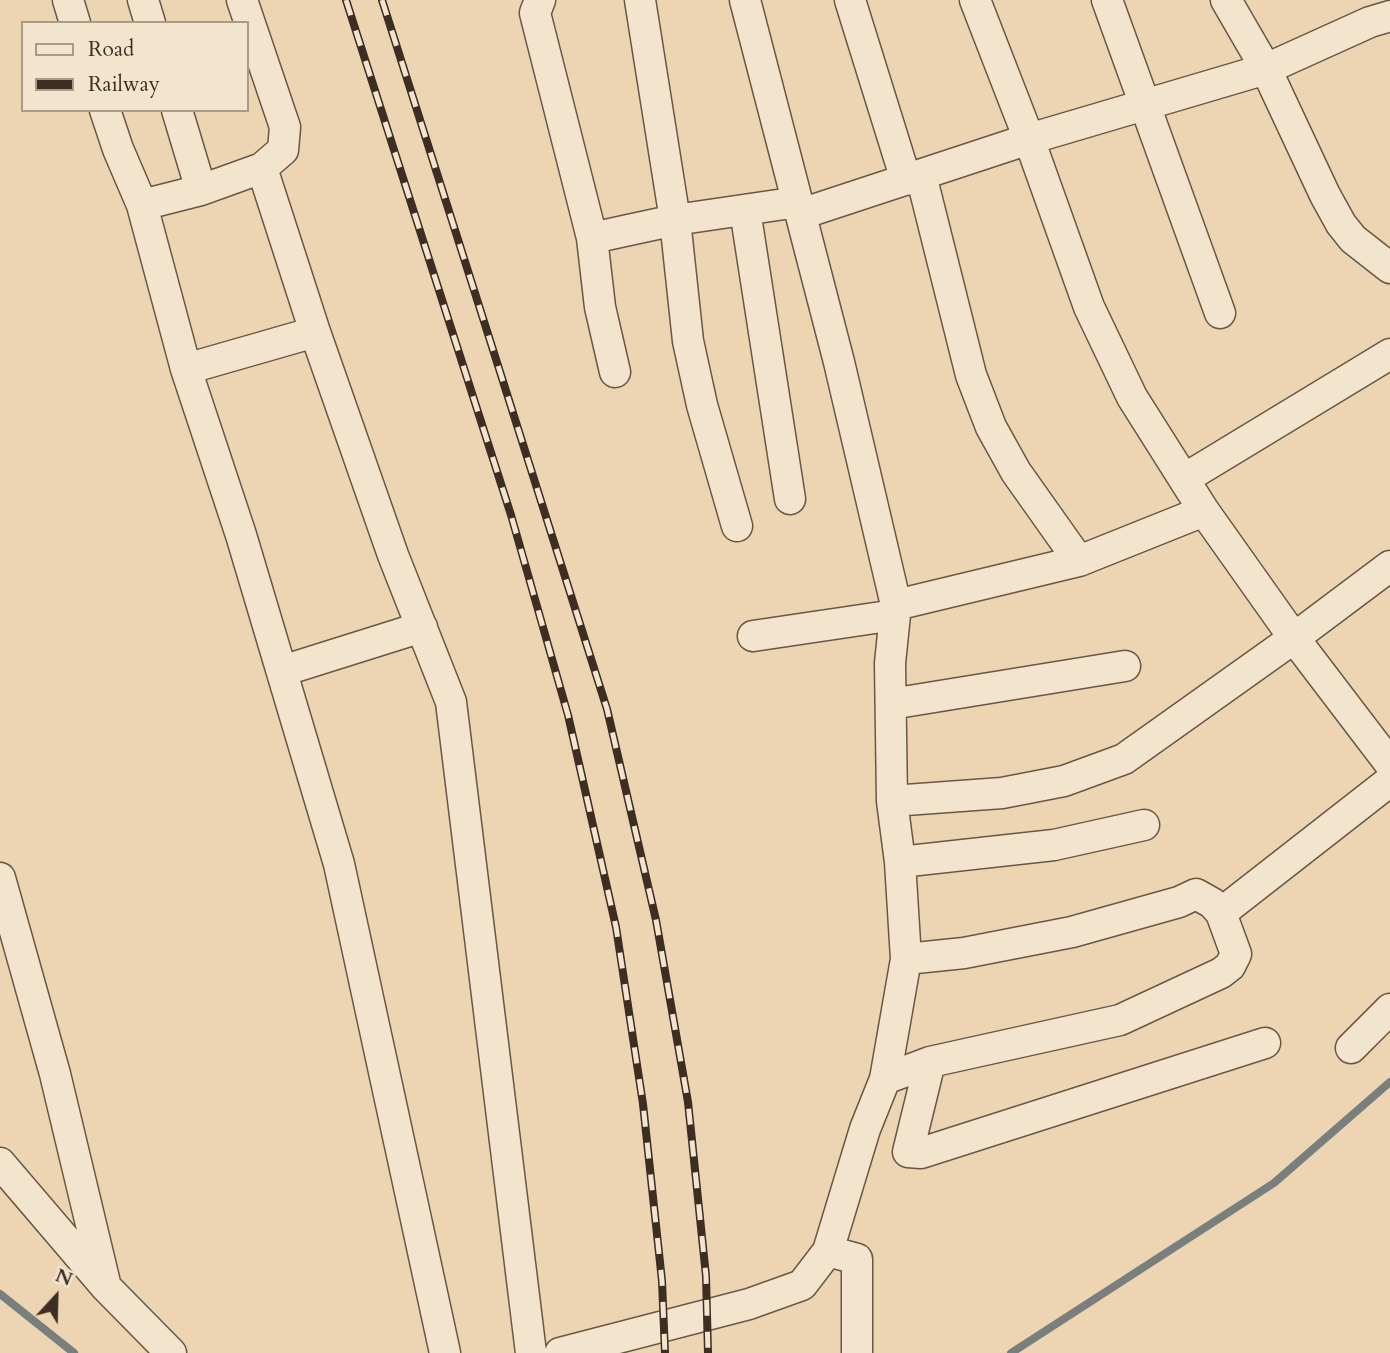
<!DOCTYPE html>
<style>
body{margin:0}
#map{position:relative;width:1390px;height:1353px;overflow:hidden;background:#edd5b3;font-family:Cardo,serif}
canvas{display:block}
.legend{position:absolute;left:21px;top:21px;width:228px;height:91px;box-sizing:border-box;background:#f3e4ce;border:2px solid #aa9b89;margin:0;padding:9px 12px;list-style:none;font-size:21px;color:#3d2d22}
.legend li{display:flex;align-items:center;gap:14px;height:35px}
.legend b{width:35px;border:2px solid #aa9b89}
.north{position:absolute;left:21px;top:1262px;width:70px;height:70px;-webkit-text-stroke:5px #f3e4ce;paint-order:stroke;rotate:22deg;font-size:19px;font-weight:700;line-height:28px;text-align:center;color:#3d2d22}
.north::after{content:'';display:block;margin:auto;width:24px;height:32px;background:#3d2d22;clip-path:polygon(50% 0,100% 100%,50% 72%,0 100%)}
</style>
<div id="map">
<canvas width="1390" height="1353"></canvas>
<ul class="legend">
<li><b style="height:9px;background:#f3e4ce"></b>Road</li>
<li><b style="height:9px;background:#3d2d22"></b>Railway</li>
</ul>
<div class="north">N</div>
</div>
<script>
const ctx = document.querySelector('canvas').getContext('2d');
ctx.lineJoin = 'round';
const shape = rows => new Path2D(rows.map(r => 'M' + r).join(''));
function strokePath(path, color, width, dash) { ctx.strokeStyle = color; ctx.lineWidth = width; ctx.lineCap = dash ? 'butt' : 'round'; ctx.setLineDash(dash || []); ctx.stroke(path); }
const stream = shape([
 [0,1294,74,1353],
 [1011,1353,1274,1183,1390,1082]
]);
const minor = shape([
 [68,0,75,23],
 [143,0,150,23],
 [242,0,285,127,283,150,262,168,315,332,393,555,451,702,531,1353],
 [540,0,535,13,592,238,600,307,615,372],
 [640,0,675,220,688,341,702,405,737,526],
 [745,0,839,362,896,605,890,663,892,801,900,862,906,959,885,1079,865,1129,828,1251,857,1259,857,1353],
 [850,0,906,180],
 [975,0,1029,139,1089,307,1132,397,1204,511,1294,638,1390,764],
 [1107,0,1220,313],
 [1226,0,1266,69,1325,195,1341,224,1353,239,1390,268],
 [105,110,118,149,142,205,201,190,262,168],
 [177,110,201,190],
 [921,175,971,375,991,427,1016,472,1079,561],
 [142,205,186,369,241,535,339,864,445,1353],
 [745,210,790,499],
 [801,214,1029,139,1266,69,1370,22,1390,16],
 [592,238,675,220,798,202],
 [186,369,315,332],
 [1184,479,1390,354],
 [896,605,1079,561,1204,511],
 [753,636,895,615],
 [282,671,422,627],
 [891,704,1125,666],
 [892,801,1002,793,1064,781,1124,759,1294,638,1390,566],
 [900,862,1054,845,1144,825],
 [0,878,55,1074,106,1287],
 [1221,913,1390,781],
 [1351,1048,1390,1009],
 [930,1062,908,1152,921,1153,1265,1043],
 [885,1079,930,1062,1120,1020,1221,973,1230,966,1236,954,1221,913,1212,903,1196,894,1179,902,1072,932,964,953,906,959],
 [0,1163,106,1287,171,1353],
 [560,1353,749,1304,802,1285,828,1251]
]);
const rail = shape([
 [346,0,511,515,568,715,616,927,643,1104,662,1281,665,1353],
 [382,0,607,709,656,920,688,1102,706,1276,708,1353]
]);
strokePath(stream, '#787f7d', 8);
strokePath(minor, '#695746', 33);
strokePath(minor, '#f3e4ce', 30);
strokePath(rail, '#3d2d22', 8);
strokePath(rail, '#f3e4ce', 5, [16]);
</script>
